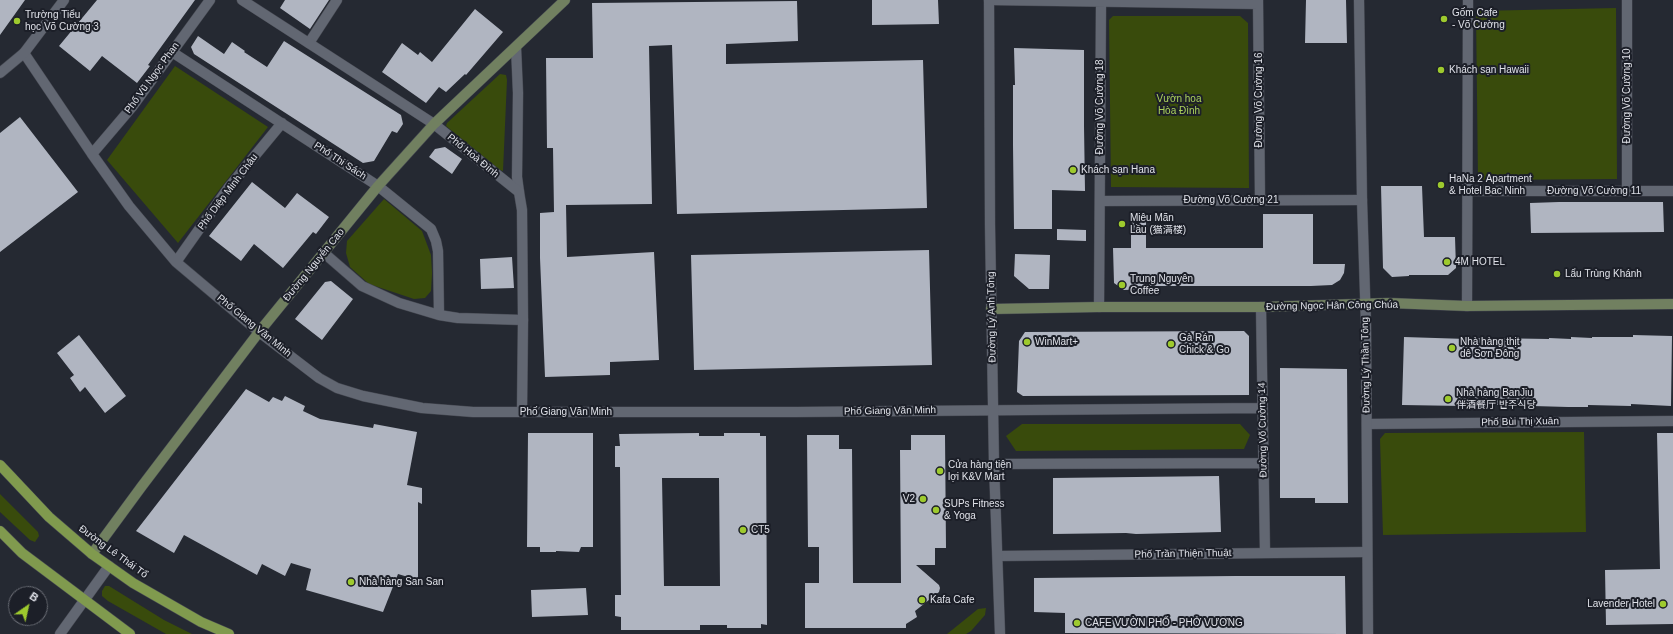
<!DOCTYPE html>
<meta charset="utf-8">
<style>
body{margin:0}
#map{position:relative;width:1673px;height:634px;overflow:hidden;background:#252932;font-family:Arial,sans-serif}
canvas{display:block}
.north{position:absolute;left:8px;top:586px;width:40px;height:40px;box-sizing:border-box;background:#1c1f28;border:1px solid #6a6d75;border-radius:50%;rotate:34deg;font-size:11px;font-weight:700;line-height:16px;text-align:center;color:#dfe1e8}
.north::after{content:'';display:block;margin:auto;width:14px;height:18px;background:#9eca2e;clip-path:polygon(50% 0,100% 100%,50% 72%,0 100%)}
</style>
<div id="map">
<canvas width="1673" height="634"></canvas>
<div class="north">B</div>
</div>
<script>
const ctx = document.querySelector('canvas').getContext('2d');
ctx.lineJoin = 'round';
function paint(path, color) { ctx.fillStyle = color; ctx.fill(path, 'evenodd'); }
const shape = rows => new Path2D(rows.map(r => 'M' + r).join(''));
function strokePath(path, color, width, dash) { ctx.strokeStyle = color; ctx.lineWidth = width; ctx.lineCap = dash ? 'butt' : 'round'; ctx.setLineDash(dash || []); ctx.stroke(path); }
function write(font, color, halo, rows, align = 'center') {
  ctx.font = font + ' Arial,"Noto Sans SC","Noto Sans KR",sans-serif'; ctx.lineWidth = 4; ctx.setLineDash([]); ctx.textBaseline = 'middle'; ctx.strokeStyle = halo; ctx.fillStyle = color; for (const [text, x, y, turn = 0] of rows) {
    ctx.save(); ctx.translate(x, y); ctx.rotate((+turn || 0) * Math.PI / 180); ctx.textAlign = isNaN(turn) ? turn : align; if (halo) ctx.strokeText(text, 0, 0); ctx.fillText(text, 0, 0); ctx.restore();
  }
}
const green = shape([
 [1616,8,1617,179,1478,180,1476,11],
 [1113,16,1240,16,1248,23,1249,188,1111,187,1109,20],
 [175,66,268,127,178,243,107,160],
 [500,74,506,75,507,80,503,171,500,170,446,126,447,123],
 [384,199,422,231,431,255,432,273,431,291,425,298,414,299,369,284,350,267,346,253,347,241],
 [1022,424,1240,424,1250,435,1244,449,1016,451,1006,436],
 [1584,432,1586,532,1383,535,1380,439,1385,433],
 [0,494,38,532,39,536,35,542,30,540,0,512],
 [105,586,109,586,164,620,192,634,166,634,108,601,102,596,102,591],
 [986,608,985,615,971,631,966,634,947,634,978,609]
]);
const building = shape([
 [0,0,25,0,0,35],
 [97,0,195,0,148,65,150,66,137,83,102,56,90,71,59,46],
 [285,0,329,0,310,29,280,8],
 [872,0,938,0,939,24,872,25],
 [1306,0,1346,0,1347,43,1305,43],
 [797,1,798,41,726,44,726,64,923,60,927,208,677,214,672,45,649,46,652,204,566,205,567,257,654,252,659,360,610,362,610,375,545,377,540,258,540,213,554,212,553,148,547,148,546,58,593,58,592,3],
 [475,9,503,32,466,75,465,74,446,92,439,87,426,103,382,72,402,43,418,55,420,52,432,62],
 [198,36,224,54,232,42,245,51,244,52,267,67,284,41,401,115,403,124,397,133,392,131,374,161,363,163,194,54,191,47],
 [1014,48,1084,50,1084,126,1085,191,1052,190,1052,229,1014,229,1013,145,1013,85,1015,85],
 [20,117,78,192,0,252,0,133],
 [445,147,462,159,452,174,429,157,435,149],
 [252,182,285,208,297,193,329,217,316,234,313,232,283,268,254,244,241,261,209,236],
 [1381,186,1422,186,1424,237,1455,237,1456,268,1448,275,1409,275,1409,276,1392,277,1383,268],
 [1559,202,1663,202,1664,232,1531,233,1530,203],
 [1263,214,1313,214,1313,264,1345,264,1344,273,1340,280,1332,285,1311,286,1149,286,1149,289,1124,290,1114,283,1113,248,1131,248,1131,220,1146,220,1146,248,1263,248],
 [1057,229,1086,230,1086,241,1057,240],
 [929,250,932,365,694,370,691,255],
 [1015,254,1050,255,1049,289,1029,289,1014,276],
 [512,257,514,288,481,289,480,259],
 [331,281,353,299,322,340,295,319,325,282],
 [1244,331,1249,336,1249,395,1023,396,1017,392,1019,341,1025,332],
 [79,335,126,396,105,413,85,387,80,392,70,378,74,375,57,353],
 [1633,335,1672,336,1671,406,1631,404,1631,406,1588,405,1588,407,1568,407,1463,404,1463,406,1402,405,1404,337,1467,339,1467,338,1488,338,1549,339,1549,338,1571,339,1571,337,1592,338,1592,337,1633,337],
 [1280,368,1347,369,1348,503,1315,503,1315,498,1280,498],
 [246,389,269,402,273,397,282,401,285,396,305,406,303,411,320,419,373,428,374,424,417,432,407,485,422,488,422,504,418,502,418,580,398,574,383,612,306,590,311,569,291,563,285,576,262,564,257,575,184,535,174,553,136,531],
 [528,433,593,433,593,547,581,547,579,552,556,551,556,552,540,552,540,547,527,547],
 [699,433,699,436,724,436,724,433,760,433,760,436,766,436,767,625,761,624,761,628,727,628,727,625,700,625,700,630,621,630,621,617,615,616,615,595,621,595,620,467,615,467,615,446,620,446,619,434],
 [662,478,719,478,720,586,664,586],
 [1657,433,1673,433,1673,624,1606,625,1605,570,1660,569],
 [807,435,839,435,839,449,852,449,853,583,901,583,900,450,911,450,911,435,945,435,946,548,935,548,935,565,916,565,939,585,940,588,939,592,915,611,917,617,906,624,906,628,805,628,805,583,819,583,819,547,808,547],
 [1219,476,1221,532,1136,534,1126,533,1053,534,1053,478],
 [1235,576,1345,576,1346,634,1065,633,1065,613,1034,612,1034,578],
 [586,588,588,615,532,617,531,590]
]);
const minor = shape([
 [989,0,1258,4],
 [1258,0,1260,200],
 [1627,0,1627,191],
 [309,43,337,0],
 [516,47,518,93,517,177,519,192],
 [172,52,378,186,431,229,436,241,438,251,439,315],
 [24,53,92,154,129,206,176,262,259,332,319,378,337,388,363,396,422,408,473,412,797,412,1262,408],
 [92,154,132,107,210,0],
 [1468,191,1673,191],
 [1100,201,1362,200],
 [324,253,362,286,399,303,439,315,458,318,523,320],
 [176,262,229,187,282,123],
 [1467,306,1468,0],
 [1099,307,1101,3],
 [1261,307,1265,553],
 [1367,424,1673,421],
 [994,464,1263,463],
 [998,556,1367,552]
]);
const tertiary = shape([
 [242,0,434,124,519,192,522,210,523,320,522,412],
 [989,0,990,225,994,464,1000,634],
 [1359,0,1362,200,1366,325,1368,634],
 [0,73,24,53,64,0],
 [60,634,109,566]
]);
const secondary = shape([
 [991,309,1099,307,1261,307,1389,303,1467,306,1673,304],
 [92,554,142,486,259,332,378,186,434,124,565,0]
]);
const primary = shape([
 [0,465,49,517,92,554,133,583,201,622,229,634],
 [0,531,22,553,130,634]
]);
const markers = [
 [1444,19,4,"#9eca2e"],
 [17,21,4,"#9eca2e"],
 [1441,70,4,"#9eca2e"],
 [1073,170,4,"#9eca2e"],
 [1441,185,4,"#9eca2e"],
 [1122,224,4,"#9eca2e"],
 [1447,262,4,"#9eca2e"],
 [1557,274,4,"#9eca2e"],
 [1122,285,4,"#9eca2e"],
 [1027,342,4,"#9eca2e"],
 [1171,344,4,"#9eca2e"],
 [1452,348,4,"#9eca2e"],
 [1448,399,4,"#9eca2e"],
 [940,471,4,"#9eca2e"],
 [923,499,4,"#9eca2e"],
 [936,510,4,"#9eca2e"],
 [743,530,4,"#9eca2e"],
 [351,582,4,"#9eca2e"],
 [922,600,4,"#9eca2e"],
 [1663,604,4,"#9eca2e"],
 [1077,623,4,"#9eca2e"]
];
const poiNames = [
 ["Gốm Cafe",1452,13],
 ["- Võ Cường",1452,25],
 ["Trường Tiểu",25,15],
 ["học Võ Cường 3",25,27],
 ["Khách sạn Hawaii",1449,70],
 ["Khách sạn Hana",1081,170],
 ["HaNa 2 Apartment",1449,179],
 ["& Hotel Bac Ninh",1449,191],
 ["Miêu Mãn",1130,218],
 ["Lầu (猫满楼)",1130,230],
 ["4M HOTEL",1455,262],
 ["Lẩu Trùng Khánh",1565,274],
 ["Trung Nguyên",1130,279],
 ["Coffee",1130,291],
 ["Gà Rán",1179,338],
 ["Chick & Go",1179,350],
 ["WinMart+",1035,342],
 ["Nhà hàng thịt",1460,342],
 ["dê Sơn Đông",1460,354],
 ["Nhà hàng BanJiu",1456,393],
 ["伴酒餐厅 반주식당",1456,405],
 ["Cửa hàng tiện",948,465],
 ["lợi K&V Mart",948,477],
 ["V2",915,499,"right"],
 ["SUPs Fitness",944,504],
 ["& Yoga",944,516],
 ["CT5",751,530],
 ["Nhà hàng San San",359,582],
 ["Kafa Cafe",930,600],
 ["Lavender Hotel",1655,604,"right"],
 ["CAFE VƯỜN PHỐ - PHỞ VƯƠNG",1085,623]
];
const streetNames = [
 ["Phố Vũ Ngọc Phan",152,78,-54],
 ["Đường Võ Cường 10",1627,96,-90],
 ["Đường Võ Cường 16",1259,100,-90],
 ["Đường Võ Cường 18",1100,107,-90],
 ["Phố Hoà Đình",473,156,39],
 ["Phố Thi Sách",340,161,33],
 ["Đường Võ Cường 11",1594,191],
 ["Phố Diệp Minh Châu",228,192,-53],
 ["Đường Võ Cường 21",1231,200],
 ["Đường Nguyễn Cao",314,265,-51],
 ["Đường Ngọc Hân Công Chúa",1332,306,-1],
 ["Đường Lý Anh Tông",992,317,-91],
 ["Phố Giang Văn Minh",254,326,39],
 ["Đường Lý Thần Tông",1366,365,-91],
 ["Phố Giang Văn Minh",890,411,-1],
 ["Phố Giang Văn Minh",566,412],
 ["Phố Bùi Thị Xuân",1520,422,-1],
 ["Đường Võ Cường 14",1263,430,-91],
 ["Đường Lê Thái Tổ",113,552,36],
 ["Phố Trần Thiện Thuật",1183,554,-1]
];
const parkNames = [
 ["Vườn hoa",1179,99],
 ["Hòa Đình",1179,111]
];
paint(green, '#394b0c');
paint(building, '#b0b5c1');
strokePath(minor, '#444750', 11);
strokePath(tertiary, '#444750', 11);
strokePath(secondary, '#444750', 11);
strokePath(primary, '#444750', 11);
strokePath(minor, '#626772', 10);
strokePath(tertiary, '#626772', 10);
strokePath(secondary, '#718060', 10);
strokePath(primary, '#809a4e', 10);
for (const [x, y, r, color] of markers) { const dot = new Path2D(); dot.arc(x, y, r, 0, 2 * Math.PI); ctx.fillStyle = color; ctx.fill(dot); strokePath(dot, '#1c1f28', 1.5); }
write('10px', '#dfe1e8', '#1c1f28', poiNames, 'left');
write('10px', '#dfe1e8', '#1c1f28', streetNames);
write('10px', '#acd25d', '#1c1f28', parkNames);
</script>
